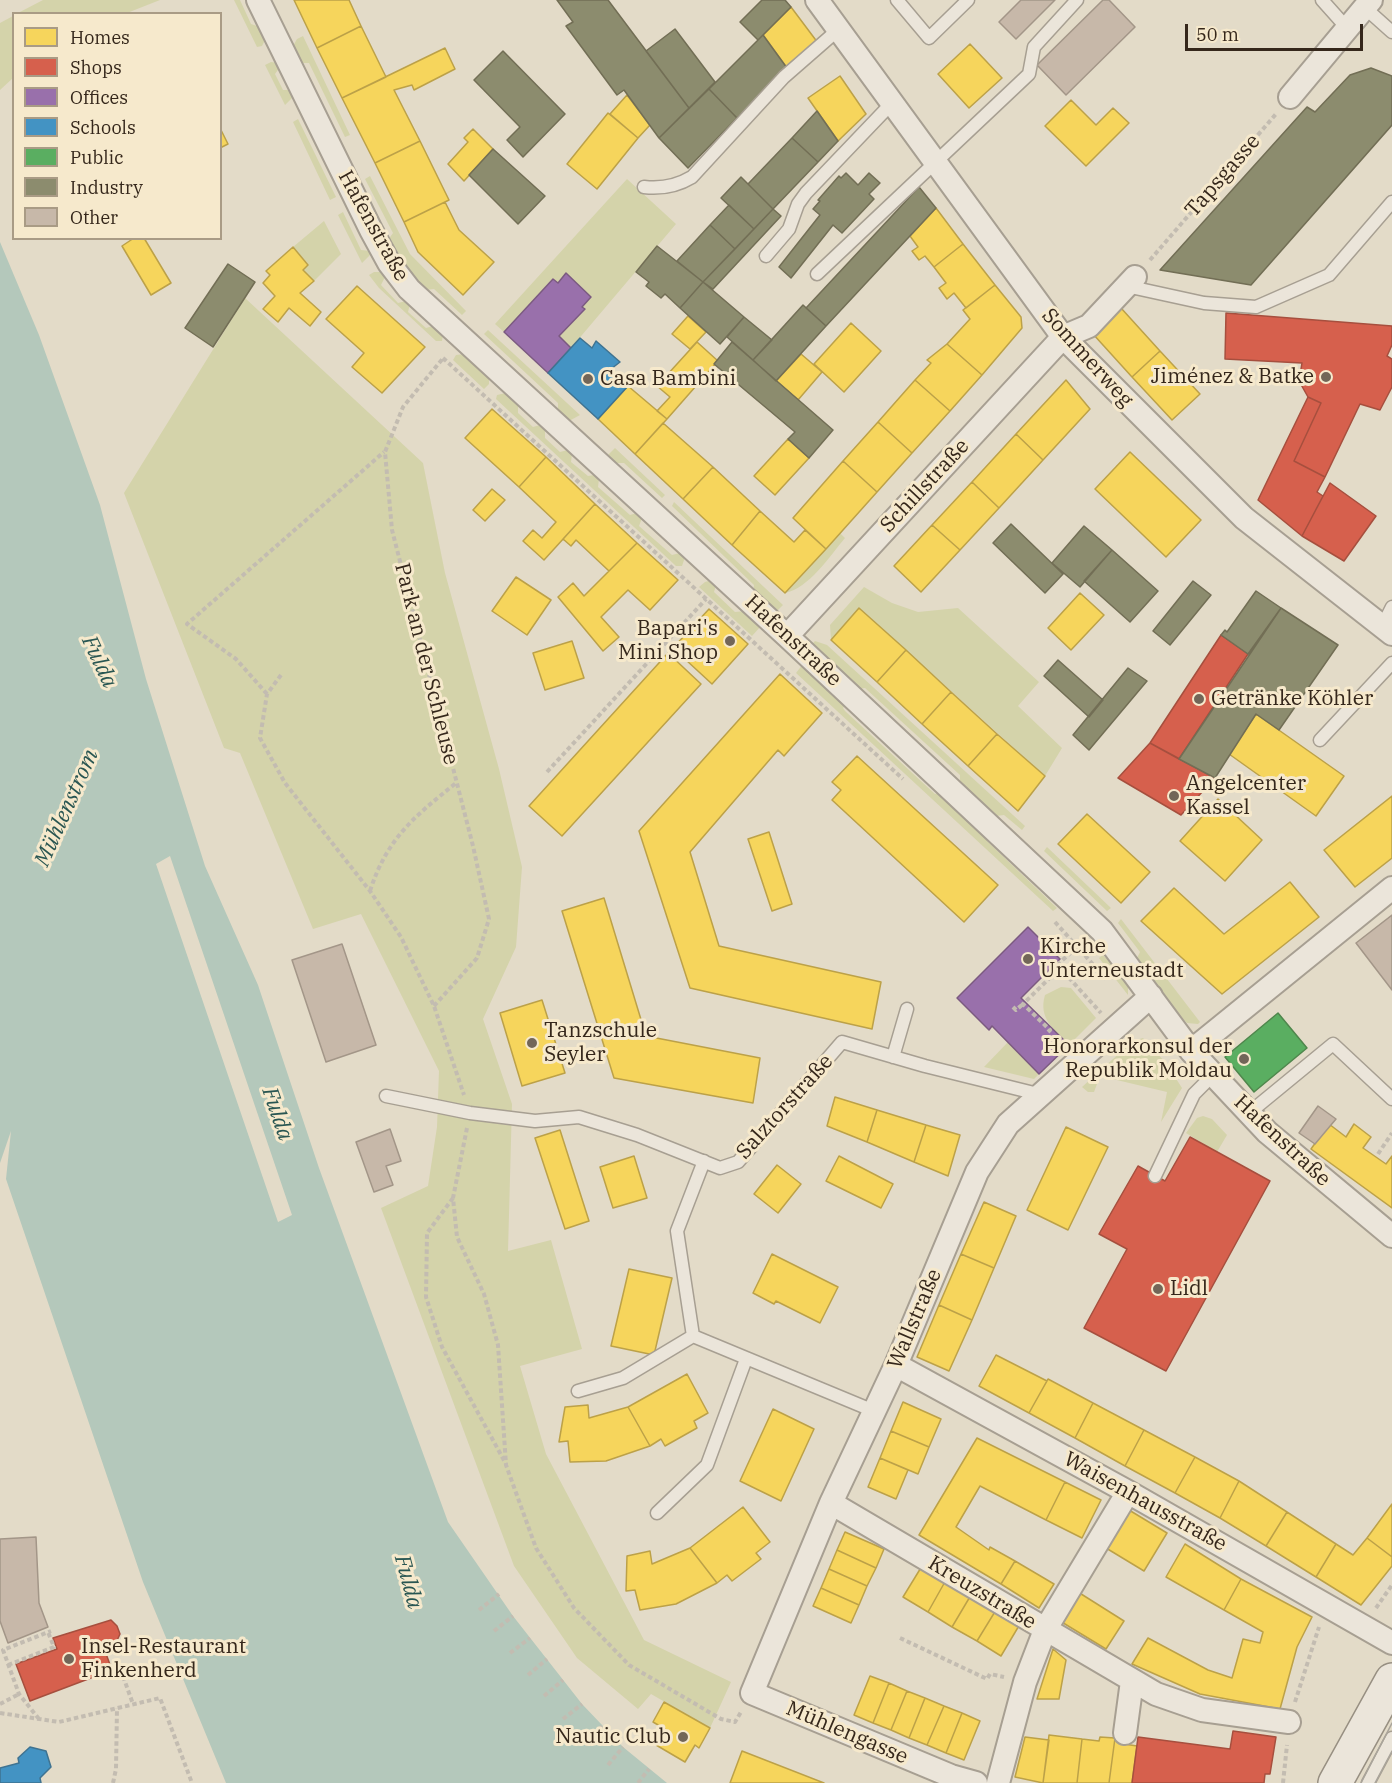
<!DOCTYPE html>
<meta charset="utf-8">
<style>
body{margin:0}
#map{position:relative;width:1392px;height:1783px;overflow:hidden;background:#e3dbc8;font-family:"IBM Plex Serif",serif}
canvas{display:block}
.legend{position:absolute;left:12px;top:12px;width:210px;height:228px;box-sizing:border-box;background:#f6e9cc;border:2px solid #a99b85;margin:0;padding:8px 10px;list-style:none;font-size:18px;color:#35271b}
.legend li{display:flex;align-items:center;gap:12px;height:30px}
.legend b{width:30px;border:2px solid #a99b85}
.scale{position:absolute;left:1185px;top:24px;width:178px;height:27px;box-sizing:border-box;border:3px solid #35271b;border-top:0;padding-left:8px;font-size:18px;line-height:21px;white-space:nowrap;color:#35271b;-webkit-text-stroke:4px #f6e9cc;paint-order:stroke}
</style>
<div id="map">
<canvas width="1392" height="1783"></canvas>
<ul class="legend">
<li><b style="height:16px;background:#f6d55c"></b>Homes</li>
<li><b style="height:16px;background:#d6604d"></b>Shops</li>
<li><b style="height:16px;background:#9970ab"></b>Offices</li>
<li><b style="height:16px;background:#4393c3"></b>Schools</li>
<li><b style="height:16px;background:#5aae61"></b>Public</li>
<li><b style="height:16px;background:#8c8c6e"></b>Industry</li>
<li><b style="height:16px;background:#c7b8a9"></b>Other</li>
</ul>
<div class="scale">50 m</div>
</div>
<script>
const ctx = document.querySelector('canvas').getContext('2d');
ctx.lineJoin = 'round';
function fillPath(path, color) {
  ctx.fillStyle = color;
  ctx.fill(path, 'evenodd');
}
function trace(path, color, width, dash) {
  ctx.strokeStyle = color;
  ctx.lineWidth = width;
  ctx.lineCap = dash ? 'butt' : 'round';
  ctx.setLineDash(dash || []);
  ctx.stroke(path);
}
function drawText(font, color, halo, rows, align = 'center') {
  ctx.font = font + ' "IBM Plex Serif",serif';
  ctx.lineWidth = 6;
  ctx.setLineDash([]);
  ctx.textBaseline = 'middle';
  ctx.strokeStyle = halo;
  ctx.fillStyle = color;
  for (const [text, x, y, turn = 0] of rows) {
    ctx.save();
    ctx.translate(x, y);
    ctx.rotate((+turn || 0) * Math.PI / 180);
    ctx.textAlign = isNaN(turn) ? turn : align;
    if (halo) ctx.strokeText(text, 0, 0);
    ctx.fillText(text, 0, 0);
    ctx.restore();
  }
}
const green = new Path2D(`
 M43 0H160L127 13H18Z
 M234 0H240L251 24 260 27 266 38 262 46 257 47Z
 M13 16V78L0 90V23Z
 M303 36 350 135 345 137 309 63H301L293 46 297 39Z
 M271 62 278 63 280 67 275 74 283 90H291L294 96 285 105 265 65Z
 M298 119 336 197 330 200 293 122Z
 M370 176 410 254 466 311 462 315 434 289 425 290 406 270 388 240 393 233 365 179Z
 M627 179 676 224 571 348 559 336 585 310 582 307 591 297 566 274 558 283 553 279 504 332 495 324Z
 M343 212 361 250 370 251 371 254 362 263 338 215Z
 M324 221 341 254 314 281 303 270 308 264 293 247Z
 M374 272H382L385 277 381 285 398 303 406 301 410 304 408 312 426 328 433 326 443 335 442 341H436L379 288 369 275Z
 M245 298 423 463 445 573 499 769 522 867 516 947 483 1019 512 1104 508 1251 551 1240 582 1349 520 1366 546 1454 644 1640 731 1682 710 1728 651 1694 638 1709 577 1658 514 1566 381 1208 428 1186 437 1127 439 1071 361 914 313 929 240 753 224 748 124 493Z
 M488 330 580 415 569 421 558 411V403L484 334Z
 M464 354 489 377V384L484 389 453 360 456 355Z
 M506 393 518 404V413L533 427 540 425 545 429V438L560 452 568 450 572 454 571 462 588 476 594 475 599 479 598 487 630 515 637 513 642 518 639 526 672 555 680 553 685 557 682 566H676L496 399 497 395Z
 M615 448 665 495 662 498 624 463H614L607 456Z
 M674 502 783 605 775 613 753 594 754 585 672 506Z
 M840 533 845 538C829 557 809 588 785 593Z
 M712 580 716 585 714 592 735 612 745 611 761 626 752 636 699 587 705 582Z
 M864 587 892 603 918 612 958 608 1039 682 1018 706 1062 748 1045 776 860 609 831 640 830 625Z
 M815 641 827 645 1025 826 1022 830 1004 815 996 816 960 782V775L865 688 858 689 810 646Z
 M803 664 847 704 843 708 845 711 935 794 942 791 987 833V841L1057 908 1053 911 796 673Z
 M1047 847 1111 908 1107 911 1044 851Z
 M1121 919 1200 1022 1198 1024 1187 1023 1182 1018 1137 958 1140 952 1118 923Z
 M1103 955 1115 968 1125 969 1128 981V995L1099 958Z
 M1061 987 1071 988 1096 1018 1069 1045C1054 1030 1038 1018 1045 995Z
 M1143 1038 1166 1063 1182 1088 1161 1122 1167 1092 1100 1076 1094 1092H1088L1082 1087 1133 1041Z
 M1008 1042 1039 1074 1034 1079 984 1067Z
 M1203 1116 1212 1119 1227 1135 1217 1152 1186 1133 1197 1118Z`);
const water = new Path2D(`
 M0 242 39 335 100 505 146 679 205 866 258 985 319 1168 448 1522 513 1616 582 1704 623 1747 667 1783H226L143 1582 6 1179 11 1131 0 1163ZM170 856 292 1215 278 1222 156 864Z`);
const homes = new Path2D(`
 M294 0H349L361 26 317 48Z
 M791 7 818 43 787 68 763 35Z
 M361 26 386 77 342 98 317 48Z
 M970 44 1002 78 969 108 938 74Z
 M445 48 455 69 414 90 412 85 394 90 420 141 375 163 342 98Z
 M840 76 866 114 838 141 808 98Z
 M627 95 650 125 638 138 610 114Z
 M1071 100 1096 125 1113 108 1129 123 1086 166 1045 126Z
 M608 113 638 138 597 189 567 164Z
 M220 128 228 144 220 148Z
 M473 129 493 149 464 181 448 164 468 142 464 138Z
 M420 141 449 200 404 222 375 163Z
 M445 202 459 230 494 262 463 295 418 252 404 222Z
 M936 208 963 244 934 267 925 256 919 260 912 251 918 247 910 236Z
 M134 238H144L171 283 151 295 122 246Z
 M963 244 995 285 966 308 954 293 947 299 939 288 946 283 934 267Z
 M293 247 308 265 303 270 314 281 300 293 321 312 310 326 289 308 278 322 263 309 275 296 263 283 270 275 266 271Z
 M995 285 1021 317 1022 328 982 375 947 344 970 319 963 310Z
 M357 286 425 347 382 393 352 367 364 353 326 319Z
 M1121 308 1160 351 1132 377 1093 334Z
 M688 316 706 332 690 349 672 334Z
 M851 323 881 351 844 392 814 364Z
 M697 342 718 361 667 419 657 411 670 397 657 386Z
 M947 344 982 375 950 411 915 380 931 363 927 360Z
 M1160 351 1200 394 1172 420 1132 377Z
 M801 354 822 372 798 400 776 381Z
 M915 380 950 411 912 453 878 422Z
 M1066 380 1090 409 1043 460 1016 434Z
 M628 386 667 419 635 454 598 419Z
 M492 409 546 457 519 487 465 438Z
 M878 422 912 453 877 492 843 461Z
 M663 423 713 467 683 499 635 454Z
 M1016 434 1043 460 999 508 972 482Z
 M788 439 809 458 775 495 754 476Z
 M1130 452 1201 520 1166 557 1095 489Z
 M546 457 595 504 544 560 523 541 533 530 542 538 556 522 519 487Z
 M843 461 877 492 826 549 793 518Z
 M713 467 760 511 732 545 683 499Z
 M972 482 999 508 960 550 932 525Z
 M492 489 505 500 485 521 473 510Z
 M595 504 637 543 609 571 576 540 571 546 563 539Z
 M760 511 794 542 805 530 826 549 785 593 732 545Z
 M932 525 960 550 921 592 894 566Z
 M637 543 678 580 650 610 628 590 601 617 619 637 603 651 558 597 573 583 584 596Z
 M516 577 551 600 527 635 492 611Z
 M1080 593 1104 615 1071 650 1048 628Z
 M859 608 906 650 877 682 831 640Z
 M709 609 748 644 712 684 673 648Z
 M572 641 584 678 545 690 533 653Z
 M906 650 951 692 922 724 877 682Z
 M668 653 701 684 562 836 529 806Z
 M780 674 822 713 784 756 778 750 690 852 719 946 881 982 872 1029 690 988 639 831Z
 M951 692 997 734 968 766 922 724Z
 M1256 714 1344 776 1316 816 1229 754Z
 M997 734 1045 776 1018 811 968 766Z
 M857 756 998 885 964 922 832 800 841 790 832 782Z
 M1392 796V858L1355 887 1324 850Z
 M1218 799 1262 840 1225 881 1180 841Z
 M1087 814 1150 872 1121 903 1058 844Z
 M769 832 792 904 772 911 748 839Z
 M1290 882 1319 917 1222 994 1141 921 1174 888 1224 934Z
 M604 898 646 1036 760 1058 753 1103 614 1078 562 911Z
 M542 1000 565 1073 522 1086 500 1013Z
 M835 1097 877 1110 867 1142 827 1126Z
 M877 1110 926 1125 914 1162 867 1142Z
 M1329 1124 1346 1137 1354 1124 1371 1137 1363 1148 1386 1164 1392 1156V1208L1311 1149Z
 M926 1125 960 1135 948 1176 914 1162Z
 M1066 1127 1108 1147 1068 1230 1027 1210Z
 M560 1130 589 1221 565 1229 535 1138Z
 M634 1156 647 1198 613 1208 600 1167Z
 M839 1156 893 1184 881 1208 826 1181Z
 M777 1165 801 1184 778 1213 754 1194Z
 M984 1202 1016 1216 994 1268 961 1254Z
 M772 1254 838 1287 820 1323 776 1301 774 1304 753 1293Z
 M961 1254 994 1268 972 1320 939 1305Z
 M629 1269 672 1278 654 1355 611 1346Z
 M939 1305 972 1320 949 1371 917 1357Z
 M996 1355 1047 1381 1029 1413 979 1386Z
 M687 1374 708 1413 694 1421 697 1428 665 1446 661 1439 650 1446 628 1407Z
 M1048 1379 1093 1403 1075 1438 1029 1413Z
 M903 1402 941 1419 929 1447 891 1431Z
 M1093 1403 1144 1430 1125 1466 1075 1438Z
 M588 1405 589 1418 628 1407 650 1446 606 1461 570 1462 568 1441 559 1442 565 1407Z
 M773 1409 814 1429 781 1501 740 1481Z
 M1144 1430 1195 1457 1175 1493 1125 1466Z
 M891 1431 929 1447 918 1474 880 1458Z
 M977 1438 1065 1482 1046 1520 980 1486 956 1527 989 1550 990 1547 1015 1561 1001 1584 919 1535Z
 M1195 1457 1239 1481 1220 1518 1175 1493Z
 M880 1458 908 1470 896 1499 868 1487Z
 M1239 1481 1287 1512 1266 1546 1220 1518Z
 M1065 1482 1101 1500 1082 1538 1046 1520Z
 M1392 1504V1557L1367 1538Z
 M743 1507 770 1542 756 1553 761 1559 732 1581 727 1575 717 1583 690 1548Z
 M1129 1510 1167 1533 1144 1571 1106 1548Z
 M1287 1512 1336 1544 1316 1577 1266 1546Z
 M845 1532 884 1549 876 1568 837 1550Z
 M1367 1538 1392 1557V1566L1361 1605 1316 1577 1336 1544 1353 1555Z
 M1185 1544 1241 1579 1224 1610 1166 1577Z
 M690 1548 717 1583 676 1604 640 1610 635 1590 626 1591 627 1556 650 1551 652 1564Z
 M837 1550 876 1568 867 1586 829 1569Z
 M1015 1561 1054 1584 1039 1608 1001 1584Z
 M922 1566 946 1580 928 1612 903 1597Z
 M829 1569 867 1586 859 1605 821 1588Z
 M1241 1579 1312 1617 1297 1647 1280 1709 1200 1694 1132 1664 1148 1638 1208 1670 1232 1678 1243 1639 1260 1643 1263 1632 1224 1610Z
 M946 1580 971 1595 952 1627 928 1612Z
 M821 1588 859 1605 851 1623 813 1606Z
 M1078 1592 1124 1621 1106 1649 1060 1621Z
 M971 1595 996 1610 977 1641 952 1627Z
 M996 1610 1020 1624 1001 1656 977 1641Z
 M1053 1649 1066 1660 1059 1699H1037Z
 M870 1676 889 1683 873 1723 854 1715Z
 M889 1683 907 1691 891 1730 873 1723Z
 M907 1691 925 1698 909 1738 891 1730Z
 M925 1698 944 1706 927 1745 909 1738Z
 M664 1702 710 1728 699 1748 695 1745 685 1762 656 1745 665 1729 653 1722Z
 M944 1706 962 1713 946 1753 927 1745Z
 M962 1713 980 1721 964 1760 946 1753Z
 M1049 1735 1082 1739 1077 1783H1043Z
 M1025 1737 1049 1740 1043 1783 1015 1777Z
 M1100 1737 1115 1738 1109 1783H1077L1082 1739 1099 1741Z
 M1115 1738 1125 1739 1124 1744 1137 1746 1132 1783H1109Z
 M742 1751 824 1783H730Z`);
const shops = new Path2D(`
 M1226 313 1392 326V345L1387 356 1392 359V387L1380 410 1360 404 1325 477 1294 461 1321 403 1308 397 1299 381 1302 363 1225 359Z
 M1308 397 1321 403 1294 461 1325 477 1317 492 1323 496 1302 536 1258 500Z
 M1330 483 1376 516 1344 561 1302 536Z
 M1221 635 1248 654 1179 759 1150 743Z
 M1150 743 1215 778 1181 815 1118 778Z
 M1190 1137 1270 1181 1166 1371 1084 1328 1127 1249 1099 1234 1138 1166 1165 1181Z
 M111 1620 117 1626 120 1634 115 1645 105 1651 112 1670 30 1701 16 1664 57 1649 53 1638Z
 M1233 1731 1276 1737 1270 1774H1265L1264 1783H1132L1138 1737 1230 1749Z`);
const offices = new Path2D(`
 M566 273 591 297 582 307 585 309 559 336 571 348 548 373 504 332 553 279 558 283Z
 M1028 927 1060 959 1021 998 1069 1045 1039 1074 992 1026 989 1030 957 998Z`);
const schools = new Path2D(`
 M580 338 592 348 596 341 620 362 611 369 628 386 598 419 548 373Z
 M30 1747 46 1751 51 1767 40 1778 41 1783H0V1768L19 1763 18 1758Z`);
const public = new Path2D(`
 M1278 1013 1307 1048 1254 1092 1225 1057Z`);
const industry = new Path2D(`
 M557 0H608L689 108 659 138 624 90 617 95 566 26 573 22Z
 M762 0H785L791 7 758 40 740 22Z
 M675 29 715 82 689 108 646 51Z
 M763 35 787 68 737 118 709 89Z
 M503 51 565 114 523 157 507 140 520 127 474 80Z
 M1371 68 1392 76V125L1251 285 1160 270 1307 107 1315 112 1350 75Z
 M709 89 737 118 688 168 659 138Z
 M817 111 838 141 818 162 792 138Z
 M792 138 818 162 773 209 748 184Z
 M493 149 545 196 518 224 469 175Z
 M846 173 858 185 869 173 880 183 869 194 874 199 842 233 833 225 791 278 779 267 820 215 813 209 820 201 818 200 839 176 841 178Z
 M741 177 773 209 754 229 721 198Z
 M919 187 936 208 826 326 806 308Z
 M729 205 754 229 735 249 710 225Z
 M773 209 781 216 713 289 703 282Z
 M710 225 735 249 703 282 677 261Z
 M657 246 703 282 680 308 665 294 661 298 646 286 649 282 636 272Z
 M228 264 255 282 213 347 185 328Z
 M703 282 744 317 720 344 680 308Z
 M803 305 826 326 776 381 753 360Z
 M744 317 772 340 753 360 727 337Z
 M732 342 833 430 809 458 788 439 795 432 714 364Z
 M1011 524 1063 574 1045 593 993 543Z
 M1084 526 1112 550 1080 587 1052 563Z
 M1112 550 1158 591 1130 622 1084 581Z
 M1193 581 1211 595 1170 645 1153 631Z
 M1256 591 1281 608 1248 654 1221 635 1225 630 1227 632Z
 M1281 608 1338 645 1279 730 1256 714 1215 778 1179 759Z
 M1058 660 1103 700 1089 717 1044 676Z
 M1128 668 1147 681 1089 750 1073 735Z`);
const building = new Path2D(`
 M1021 0H1055L1016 39 999 22Z
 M1103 0H1109L1135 27 1066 95 1037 65Z
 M1392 915V990L1356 943Z
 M342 944 376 1045 326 1062 292 960Z
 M1318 1106 1336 1119 1315 1144 1299 1133Z
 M390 1129 401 1161 386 1166 393 1185 374 1192 356 1142Z
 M36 1537 39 1603 48 1627 8 1643 0 1621V1539Z`);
const path = new Path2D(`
 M1150 260 1276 114
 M443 358 903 779
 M281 675 267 694 260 738 285 783 370 891 401 937 434 1006 464 1095
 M267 694 236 659 187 624 384 452
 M547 772 706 599
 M370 891C387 838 415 816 456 783
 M1055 922 1106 979
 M1057 965 1078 946
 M434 1006 477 958 489 919 473 846 392 530 385 452 403 407 444 357
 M1013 1007 1016 1010 1023 1004
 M1048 1032 1050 1030 1023 1004 1060 968 1101 1013
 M467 1128 453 1198 457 1237 484 1294 498 1345 506 1465 536 1548 574 1608 629 1665 721 1719 735 1722 741 1712
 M1378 1154 1392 1133
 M453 1198 427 1233 426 1297 442 1347 506 1464
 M1376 1608 1392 1585
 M479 1610 499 1594
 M494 1631 513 1616
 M900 1638 987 1679 990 1674 1004 1677
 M510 1653 530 1638
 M8 1665 54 1647 48 1632
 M113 1665 124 1679 133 1704
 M528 1675 547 1659
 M544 1696 563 1680
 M1295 1702 1319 1627
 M0 1704 19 1694
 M0 1713 59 1722 160 1698 192 1783
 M39 1719 19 1694 3 1650 51 1631
 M563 1719 582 1704
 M585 1745 602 1726
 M608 1765 623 1747
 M113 1783 116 1769 117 1708
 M638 1783 649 1769
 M1283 1783 1287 1745`);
const lane = new Path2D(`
 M897 0 929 38 968 0
 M1322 0 1347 28
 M1364 7 1392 32
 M644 187C661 189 677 186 692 177L784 77 839 29
 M766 256 789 229 798 204 806 193 892 103
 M817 274 1029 74 1034 47 1077 0
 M1126 286 1204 303 1256 307 1329 275 1392 202
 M1382 627 1392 607
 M1320 740 1392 663
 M893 1057 907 1009
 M386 1096 470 1113 535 1121 579 1117 637 1135 720 1168 738 1162 842 1042 925 1066 1042 1095
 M1249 1113 1333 1044 1392 1099
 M1155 1176 1194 1094 1213 1075
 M693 1336 874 1411
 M578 1391 623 1378 693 1336 677 1231 704 1161
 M657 1513 707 1465 746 1359
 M1368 1783 1392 1738`);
const street = new Path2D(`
 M258 0 371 230 389 263 409 289 787 636 1102 931 1191 1051 1267 1132 1392 1236
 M817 0 1063 337 1244 518 1392 634
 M1290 97 1371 0
 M787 636 1063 337 1089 326 1135 277
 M1191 1051 1392 888
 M896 1365 1128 1492 1392 1643
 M831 1503 1156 1694 1202 1710 1289 1722
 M1125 1733 1132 1681
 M976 1783 951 1776 752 1693 831 1503 896 1365 977 1172 1008 1124 1151 996
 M998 1783 1025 1682 1045 1630 1128 1492`);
const secondary = new Path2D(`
 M1335 1783 1392 1680`);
const tram = new Path2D(`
 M1361 1783 1392 1723
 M1375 1783 1392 1751`);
const markers = [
 [1326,377,6,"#726658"],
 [588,379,6,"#726658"],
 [730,641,6,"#726658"],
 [1199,699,6,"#726658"],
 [1174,796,6,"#726658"],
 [1028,959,6,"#726658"],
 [532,1043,6,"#726658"],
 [1244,1059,6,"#726658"],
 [1158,1289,6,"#726658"],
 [69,1659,6,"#726658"],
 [683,1737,6,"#726658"]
];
const streetNames = [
 ["Tapsgasse",1223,176,-49],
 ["Hafenstraße",373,226,61],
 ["Sommerweg",1087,358,48],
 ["Schillstraße",925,486,-47],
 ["Hafenstraße",793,641,43],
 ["Park an der Schleuse",426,664,76],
 ["Salztorstraße",785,1107,-48],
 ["Hafenstraße",1282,1141,43],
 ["Wallstraße",915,1319,-67],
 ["Waisenhausstraße",1145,1502,29],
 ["Kreuzstraße",982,1593,31],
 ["Mühlengasse",847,1733,23]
];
const poiNames = [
 ["Jiménez & Batke",1314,377,"right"],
 ["Casa Bambini",600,379],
 ["Bapari's",718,629,"right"],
 ["Mini Shop",718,653,"right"],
 ["Getränke Köhler",1211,699],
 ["Angelcenter",1186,784],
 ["Kassel",1186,808],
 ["Kirche",1040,947],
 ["Unterneustadt",1040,971],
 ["Tanzschule",544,1031],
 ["Seyler",544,1055],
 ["Honorarkonsul der",1232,1047,"right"],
 ["Republik Moldau",1232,1071,"right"],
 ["Lidl",1170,1289],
 ["Insel-Restaurant",81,1647],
 ["Finkenherd",81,1671],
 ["Nautic Club",671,1737,"right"]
];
const waterNames = [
 ["Fulda",99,662,65],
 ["Mühlenstrom",67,808,-66],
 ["Fulda",277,1114,71],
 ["Fulda",408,1582,75]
];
fillPath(green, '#d4d3aa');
fillPath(water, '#b4c8bb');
fillPath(homes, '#f6d55c');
trace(homes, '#bca148', 1.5);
fillPath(shops, '#d6604d');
trace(shops, '#a64f3e', 1.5);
fillPath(offices, '#9970ab');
trace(offices, '#7b5a80', 1.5);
fillPath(schools, '#4393c3');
trace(schools, '#3f7391', 1.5);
fillPath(public, '#5aae61');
trace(public, '#4f864c', 1.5);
fillPath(industry, '#8c8c6e');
trace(industry, '#726e55', 1.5);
fillPath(building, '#c7b8a9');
trace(building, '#a39688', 1.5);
trace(lane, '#a79f92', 15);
trace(street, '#a79f92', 26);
trace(secondary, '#978f82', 36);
trace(path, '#c3bcb1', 4, [4.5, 3]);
trace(lane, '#ebe5da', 12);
trace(street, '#ebe5da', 22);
trace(secondary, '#ebe5da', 33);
trace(tram, '#aaa59b', 1.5);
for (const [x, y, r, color] of markers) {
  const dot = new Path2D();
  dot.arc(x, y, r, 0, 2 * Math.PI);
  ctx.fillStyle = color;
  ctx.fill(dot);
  trace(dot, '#f6e9cc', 2);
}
drawText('21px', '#35271b', '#f6e9cc', streetNames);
drawText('21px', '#35271b', '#f6e9cc', poiNames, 'left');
drawText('italic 22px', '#295652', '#f6e9cc', waterNames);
</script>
